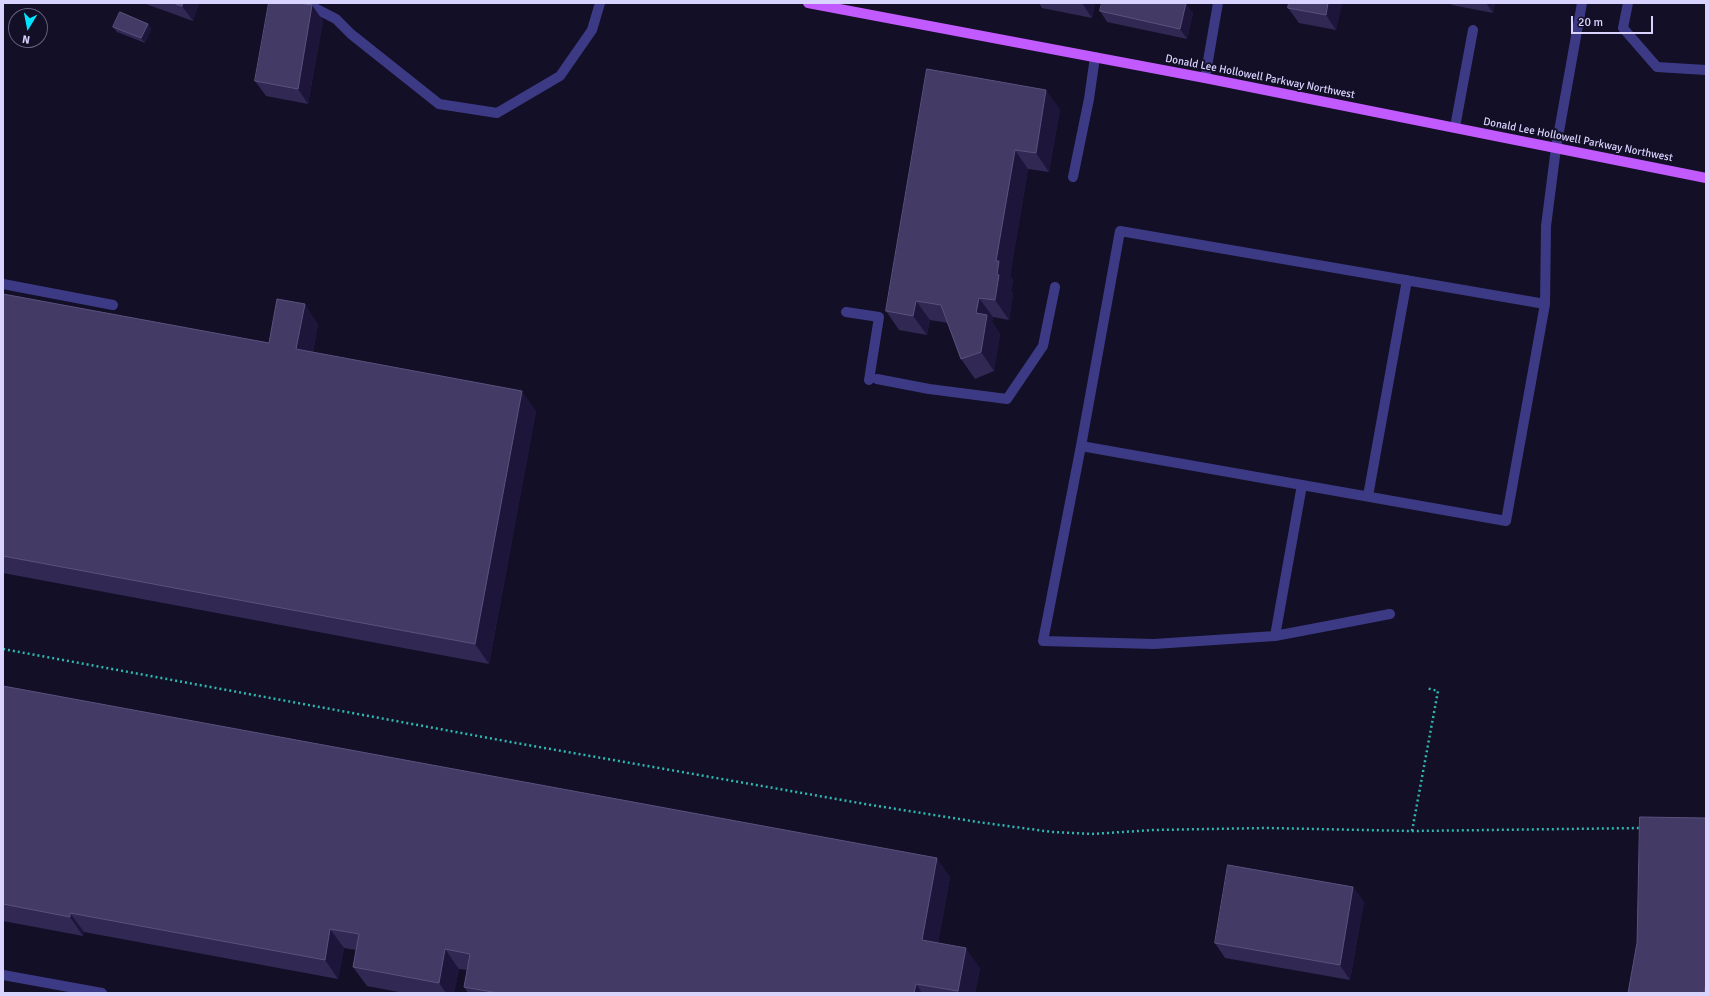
<!DOCTYPE html>
<style>
body{margin:0}
#map{position:relative;width:1709px;height:996px;overflow:hidden;background:#130f26;font-family:Signika,sans-serif}
canvas{display:block}
.frame{position:absolute;inset:0;border:4px solid #d9d4ff;pointer-events:none}
.north{position:absolute;left:8px;top:8px;width:40px;height:40px;box-sizing:border-box;background:#130f26;border:1px solid #625e7d;border-radius:50%;rotate:190deg;font-size:11px;font-weight:700;line-height:16px;text-align:center;color:#d9d4ff}
.north::after{content:'';display:block;margin:auto;width:14px;height:18px;background:#00e5ff;clip-path:polygon(50% 0,100% 100%,50% 72%,0 100%)}
.scale{position:absolute;left:1571px;top:16px;width:82px;height:18px;box-sizing:border-box;border:2px solid #d9d4ff;border-top:0;padding-left:5px;font-size:12px;line-height:14px;white-space:nowrap;color:#d9d4ff;-webkit-text-stroke:3px #130f26;paint-order:stroke}
</style>
<div id="map">
<canvas width="1709" height="996"></canvas>
<div class="frame"></div>
<div class="north">N</div>
<div class="scale">20 m</div>
</div>
<script>
const ctx = document.querySelector('canvas').getContext('2d');
ctx.lineJoin = 'round';
function trace(path, color, width, dash) {
  ctx.strokeStyle = color;
  ctx.lineWidth = width;
  ctx.lineCap = dash ? 'butt' : 'round';
  ctx.setLineDash(dash || []);
  ctx.stroke(path);
}
function fillPath(path, color) {
  ctx.fillStyle = color;
  ctx.fill(path, 'evenodd');
}
function drawText(font, color, halo, rows, align = 'center') {
  ctx.font = font + ' Signika,sans-serif';
  ctx.lineWidth = 4;
  ctx.setLineDash([]);
  ctx.textBaseline = 'middle';
  ctx.strokeStyle = halo;
  ctx.fillStyle = color;
  for (const [text, x, y, turn = 0] of rows) {
    ctx.save();
    ctx.translate(x, y);
    ctx.rotate((+turn || 0) * Math.PI / 180);
    ctx.textAlign = isNaN(turn) ? turn : align;
    if (halo) ctx.strokeText(text, 0, 0);
    ctx.fillText(text, 0, 0);
    ctx.restore();
  }
}
const path = new Path2D(`
 M3 649 516 743 865 804 978 822 1052 832 1092 834 1153 830 1267 828 1412 831 1642 828
 M1412 831 1438 691 1426 688`);
const lane = new Path2D(`
 M305 3 336 19 351 34 439 104 497 113 560 76 592 30 600 3
 M1628 3 1623 28 1657 67 1706 70
 M1455 127 1473 30
 M1073 177 1089 99 1095 57
 M3 284 113 305
 M846 312 879 317 869 380
 M877 379 929 389 1007 399 1043 346 1055 287
 M1081 446 1120 231 1545 304
 M1368 496 1407 280
 M1390 614 1275 636 1154 644 1043 641 1081 446 1506 521 1545 304 1546 226 1556 148
 M1275 636 1302 485`);
const street = new Path2D(`
 M1205 78 1218 3
 M1556 148 1582 3
 M3 975 102 993`);
const primary = new Path2D(`
 M808 3 1205 78 1706 178`);
const wall = new Path2D(`
 M143 3H199L193 21Z
 M1039 3H1095L1092 18 1042 8Z
 M1289 3H1342L1336 30 1299 23 1288 8Z
 M1450 3H1495L1493 13 1452 5Z
 M312 5 323 21 308 104 266 96 255 81Z
 M1100 11 1193 13 1187 39 1107 22Z
 M148 24 151 29 145 43 117 32 113 27Z
 M927 69 1060 109 1049 172 1028 169 1010 276 1013 280 1011 291 1013 294 1009 320 993 317 992 322 1000 334 994 371 975 379 961 359 948 323 930 320 927 335 899 330 886 311Z
 M3 294 269 343 318 324 313 352 536 411 489 664 3 573Z
 M3 686 950 877 938 943 980 968 975 993H468L464 987 467 970 459 969 454 993H404L367 986 353 967 356 950 344 948 338 979 84 932 83 936 3 921Z
 M1353 887 1364 902 1350 980 1225 958 1215 943Z`);
const shadedWall = new Path2D(`
 M183 3H199L193 21 182 6Z
 M1082 3H1095L1092 18Z
 M1186 3 1193 13 1187 39 1180 29Z
 M1328 3H1342L1336 30 1326 15Z
 M1486 3H1495L1493 13Z
 M312 5 323 21 308 104 298 89Z
 M148 24 151 29 145 43 141 38Z
 M1046 90 1060 109 1049 172 1036 153Z
 M1015 150 1028 169 1010 276 1013 280 1011 291 1013 294 1009 320 995 300 997 274 996 261Z
 M979 298 993 317 992 322 1000 334 994 371 981 352 976 313Z
 M916 301 930 320 927 335 913 316Z
 M305 304 318 324 310 369 296 349Z
 M522 391 536 411 489 664 475 644Z
 M937 858 950 877 935 959 922 940Z
 M1353 887 1364 902 1350 980 1340 965Z
 M70 913 84 932 83 936 70 917Z
 M330 929 344 948 338 979 325 960Z
 M966 948 980 968 975 993H960L958 991Z
 M445 949 459 969 454 993H446L439 983Z
 M1706 983V993H1704Z
 M916 984 922 993H914Z`);
const building = new Path2D(`
 M174 3H183L182 6Z
 M269 3H298L312 5 298 89 255 81Z
 M1102 3H1186L1180 29 1100 11Z
 M1289 3H1328L1326 15 1288 8Z
 M120 12 148 24 141 38 113 27Z
 M927 69 1046 90 1036 153 1015 150 996 261H999L997 274 999 275 995 300 979 298 976 313 987 315 981 352 961 359 941 305 916 301 913 316 886 311Z
 M3 294 269 343 277 299 305 304 296 349 522 391 475 644 3 556Z
 M3 686 937 858 922 940 966 948 958 991 916 984 914 993H498L464 987 470 954 445 949 439 983 353 967 359 934 330 929 325 960 70 913V917L3 904Z
 M1640 817 1706 818V983L1704 993H1628L1637 943Z
 M1228 865 1353 887 1340 965 1215 943Z`);
const streetNames = [
 ["Donald Lee Hollowell Parkway Northwest",1260,77,11],
 ["Donald Lee Hollowell Parkway Northwest",1578,140,11]
];
trace(path, '#2fb8b0', 2.5, [2, 3]);
trace(lane, '#3d3a85', 10);
trace(street, '#3d3a85', 10);
trace(primary, '#c25bff', 10);
fillPath(wall, '#312854');
fillPath(shadedWall, '#1d163a');
fillPath(building, '#433a66');
trace(building, '#5a527e', 1);
drawText('11px', '#d9d4ff', '#130f26', streetNames);
</script>
